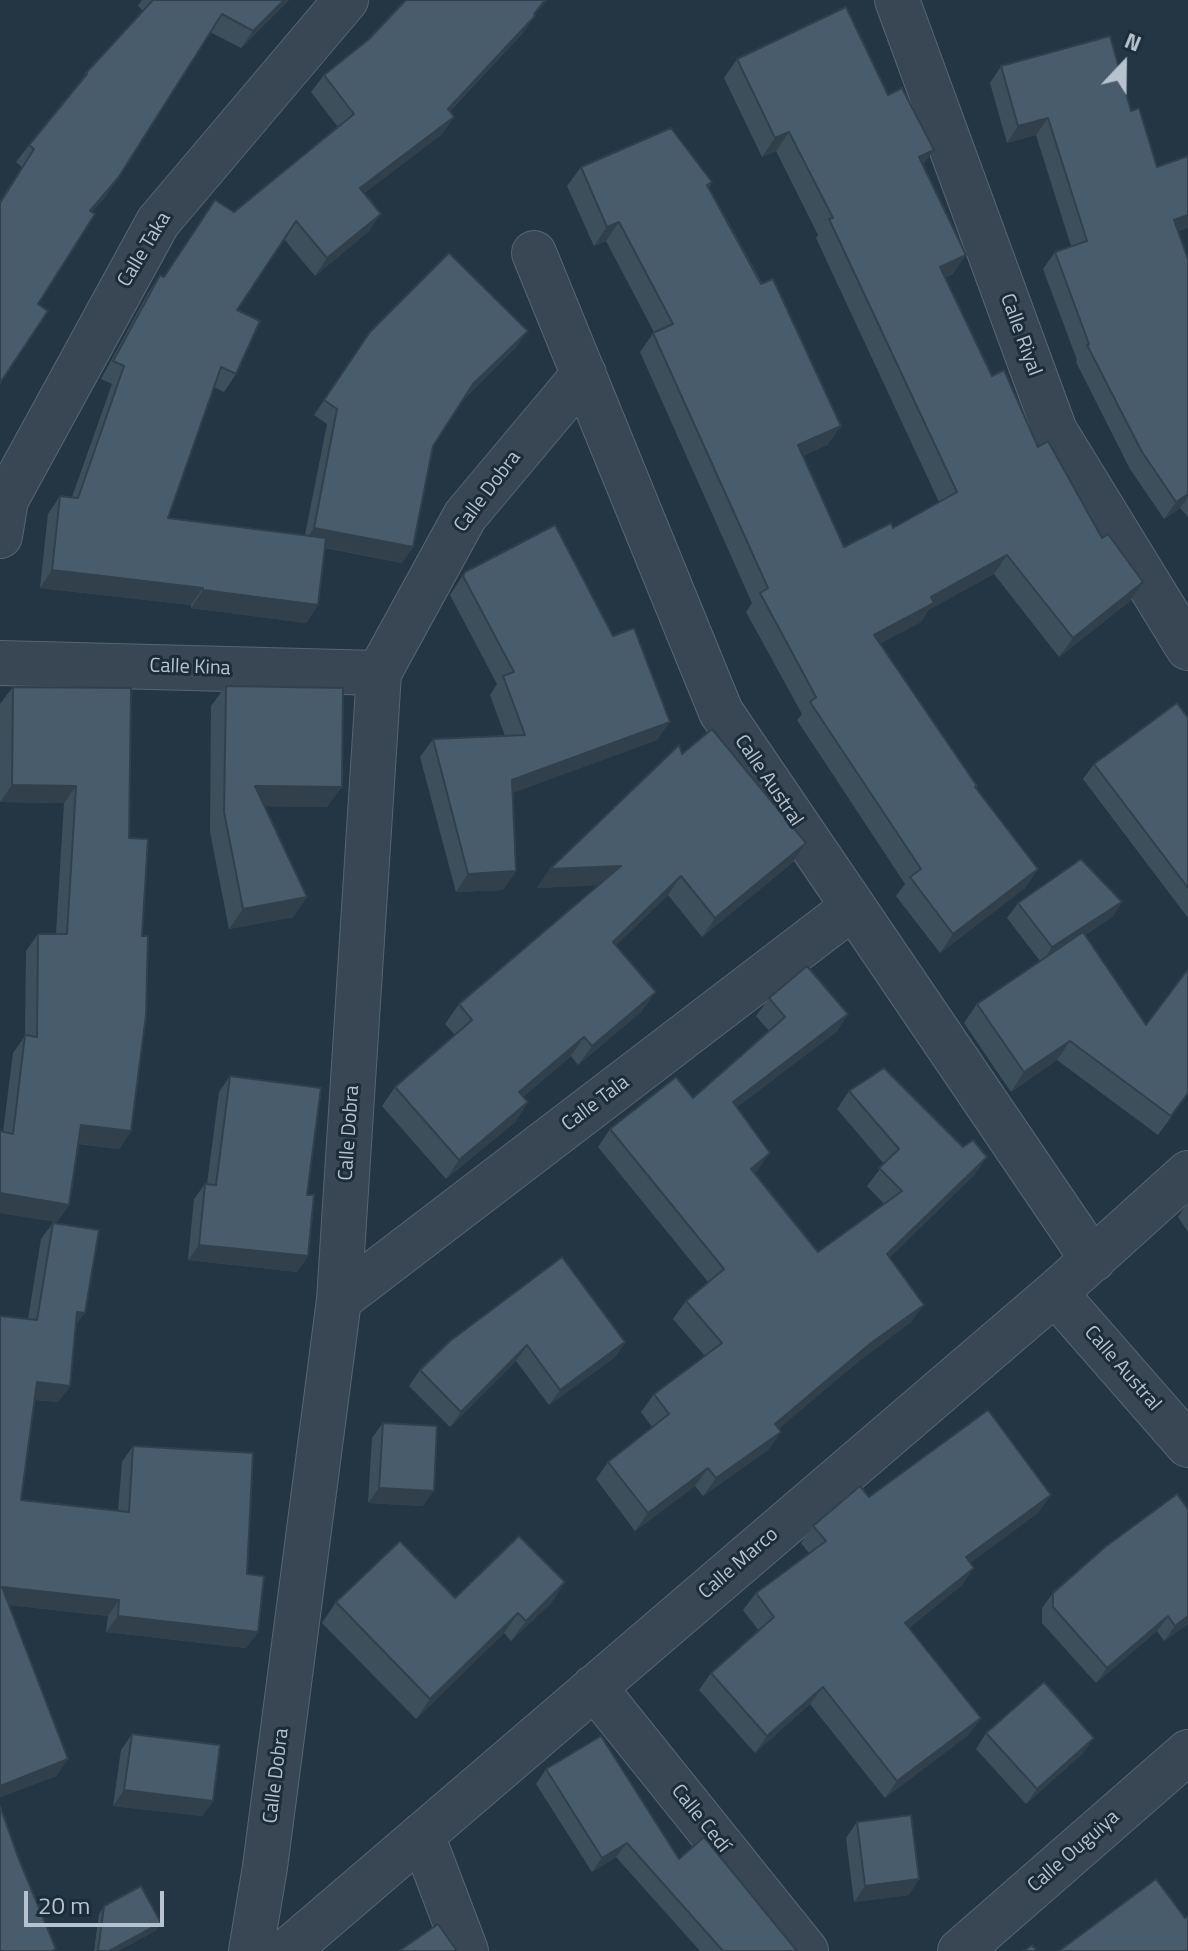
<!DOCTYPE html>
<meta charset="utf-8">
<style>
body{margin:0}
#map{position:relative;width:1188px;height:1951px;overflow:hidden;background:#243644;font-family:"Titillium Web",sans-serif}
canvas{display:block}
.north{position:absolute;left:1084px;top:24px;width:80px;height:80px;-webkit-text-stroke:6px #1d2c39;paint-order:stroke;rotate:22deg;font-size:22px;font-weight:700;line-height:32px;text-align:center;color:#b6c2cd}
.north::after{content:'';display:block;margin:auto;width:28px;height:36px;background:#b6c2cd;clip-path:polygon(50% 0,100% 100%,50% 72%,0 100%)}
.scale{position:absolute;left:24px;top:1891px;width:140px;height:36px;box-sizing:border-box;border:4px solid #b6c2cd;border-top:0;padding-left:10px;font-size:24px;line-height:28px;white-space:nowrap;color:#b6c2cd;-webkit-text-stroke:6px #1d2c39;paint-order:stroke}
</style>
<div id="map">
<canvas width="1188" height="1951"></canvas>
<div class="north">N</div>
<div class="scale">20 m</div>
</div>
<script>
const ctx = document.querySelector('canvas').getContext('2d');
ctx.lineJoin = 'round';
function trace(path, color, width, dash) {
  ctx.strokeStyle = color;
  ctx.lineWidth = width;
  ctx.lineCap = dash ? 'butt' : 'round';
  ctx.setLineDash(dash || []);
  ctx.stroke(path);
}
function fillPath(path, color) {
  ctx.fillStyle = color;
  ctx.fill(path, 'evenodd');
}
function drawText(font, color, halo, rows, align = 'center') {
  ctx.font = font + ' "Titillium Web",sans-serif';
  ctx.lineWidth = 6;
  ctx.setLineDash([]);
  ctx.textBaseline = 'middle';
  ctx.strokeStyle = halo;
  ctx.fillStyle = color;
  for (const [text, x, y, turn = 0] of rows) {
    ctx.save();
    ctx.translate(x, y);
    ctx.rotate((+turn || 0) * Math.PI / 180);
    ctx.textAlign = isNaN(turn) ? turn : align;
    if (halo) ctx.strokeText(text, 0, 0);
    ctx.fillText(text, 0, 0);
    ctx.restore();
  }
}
const minor = new Path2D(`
 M897 0 1055 431 1188 648
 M534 253 721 712 1093 1260
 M0 536 6 500 158 222 346 0
 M0 663 379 673
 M1055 1293 1188 1445
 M339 1300 853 907
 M594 1687 806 1951
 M422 1835 466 1951
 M251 1951 265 1867 339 1300 379 673 465 516 584 374
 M287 1951 1055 1293 1188 1173
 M960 1951 1188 1752`);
const wall = new Path2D(`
 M142 0H289L241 48 210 32 106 196 92 212 38 304 0 383V201L22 167 16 162 29 145 74 91 86 73 143 11 138 6Z
 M535 15 523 33 450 111 454 117 442 134 364 193 369 231 315 276 284 239 237 310 236 374 224 392 214 387 168 518 305 535 327 424 314 415 370 332 517 346 465 398 433 446 413 547 402 563 325 548 318 605 306 623 191 608V605L40 588 48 514 60 496 72 497 112 384 101 379 148 293 160 275 164 277 215 200 234 212 338 127 311 92 324 75Z
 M737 59 888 95 923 165 953 274 945 278 992 376 1038 447 1102 538 1143 582 1130 601 1059 657 994 574 928 610 921 622 880 643 977 786 976 788 1038 869 1025 888 940 953 896 896 905 884 797 720 802 714 746 612 752 603 640 352 654 332 606 241 594 246 567 186 581 167 712 182 709 187 841 426 827 445 803 456 844 547 893 528 939 502 816 238 818 235 776 151 762 157 724 78Z
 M1001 66 1131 111 1188 259V517L1180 508 1164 519 1130 469 1076 362 1077 360 1043 269 1055 252 1071 246 1036 135 1007 143 990 83Z
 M465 572 657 740 512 793 516 871 503 890 456 892 420 757 433 739 505 736 490 695 497 684 450 595Z
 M226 686 327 807 265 806 307 897 293 917 229 929 210 832 211 706Z
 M13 687 129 838 131 1131 119 1149 79 1144 69 1205 57 1222 0 1213V1131L3 1132 13 1053 25 1036 26 951 38 934H56L64 803 0 802V704Z
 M1188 718V918L1083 779 1094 764Z
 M682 754 806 843 793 862 702 937 668 895 616 945 642 1011 578 1065 571 1056 523 1097 528 1102 515 1122 446 1179 382 1106 395 1087 455 1035 445 1024 459 1004 598 885 537 888 550 869Z
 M1122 902 1112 917 1085 935 1188 1094 1158 1135 1057 1060 1011 1092 964 1023 977 1004 1040 961 1007 918 1018 903Z
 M769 998 848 1014 836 1032 737 1107 757 1171 754 1173 818 1252 884 1204 867 1186 884 1164 837 1109 849 1091 963 1147 987 1157 974 1175 889 1258 911 1322 859 1361 779 1428 781 1432 768 1450 703 1496 695 1486 635 1531 596 1479 608 1462 652 1427 641 1412 654 1394 705 1356 673 1319 686 1301 708 1282 598 1147 610 1129 693 1098 769 1031 756 1016Z
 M230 1076 307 1195 308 1256 297 1272 188 1260 194 1199 205 1184H207L219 1092Z
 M1188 1202V1232L1178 1217Z
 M53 1223 75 1326 70 1386 58 1402 35 1400 21 1500 118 1511 122 1462 133 1446 247 1574 258 1632 246 1648 106 1632 108 1616 9 1605 68 1759 56 1776 0 1797V1316L28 1319 41 1239Z
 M450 1341 625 1342 615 1357 549 1405 516 1361 450 1427 409 1386 420 1370Z
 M383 1423 423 1506 368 1503 372 1438Z
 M869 1497 1039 1512 970 1563 962 1585 909 1628 981 1718 968 1735 885 1798 810 1704 755 1753 699 1690 711 1673 759 1631 743 1610 756 1593 809 1553 801 1543 813 1526Z
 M1188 1509V1624L1164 1641 1157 1631 1096 1683 1042 1623V1608L1053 1593Z
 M565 1582 551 1603 511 1641 504 1633 416 1719 322 1623 336 1602 455 1598Z
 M986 1733 1094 1738 1083 1753 1026 1804 976 1749Z
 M132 1734 213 1801 202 1816 113 1806 121 1750Z
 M546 1769 679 1859 797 1951H700L616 1857 592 1872 536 1784Z
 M857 1822 909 1895 854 1902 846 1838Z
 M104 1906 161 1923 155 1931 118 1951H94L99 1914Z`);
const shadedWall = new Path2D(`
 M284 0H289L241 48 253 31Z
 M545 0H547L529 22 535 16 523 33 435 126 448 109Z
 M454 117 442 134 348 206 360 188Z
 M1048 118 1036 135 1007 143 1018 126Z
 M789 132 776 151 762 157 775 138Z
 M934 150 920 169 919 157Z
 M118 178 106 196 78 228 90 211Z
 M381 214 369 231 315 276 327 258Z
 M1188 215V228L1162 237 1174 220Z
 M619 222 606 241 594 246 607 227Z
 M966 255 953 274 926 286 940 267Z
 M528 331 517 346 463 400 473 384Z
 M841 426 827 445 785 464 798 445Z
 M1188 494V497L1180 508 1164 519 1176 502Z
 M314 528 413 547 402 563 303 543Z
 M1007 555 994 574 928 610 921 622 861 654 874 635 931 597Z
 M52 570 203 588 191 605 40 588Z
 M1143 582 1130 601 1059 657 1073 638Z
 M203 590 318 605 306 623 191 608Z
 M670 722 657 740 499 798 512 780Z
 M12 785 76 786 64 803 0 802Z
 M255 786 342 787 327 807 241 806Z
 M806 843 793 862 702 937 715 918Z
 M621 866 607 885 537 888 550 869Z
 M1038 869 1025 888 940 953 953 934Z
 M516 871 503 890 456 892 468 874Z
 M681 876 668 895 600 961 613 942Z
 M307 897 293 917 229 929 243 909Z
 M1122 902 1112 917 1042 962 1052 947Z
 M656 992 642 1011 578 1065 592 1046Z
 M848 1014 836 1032 720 1120 733 1102Z
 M584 1037 571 1056 506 1112 519 1092Z
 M1070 1041 1057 1060 1011 1092 1024 1072Z
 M528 1102 515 1122 446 1179 459 1160Z
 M81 1125 131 1131 119 1149 69 1142Z
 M770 1153 757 1171 738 1187 751 1169Z
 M987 1157 974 1175 874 1272 887 1254Z
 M0 1193 69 1205 57 1222 0 1213Z
 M199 1245 308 1256 297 1272 188 1260Z
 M924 1305 911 1322 859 1361 763 1442 775 1424 871 1343Z
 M77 1312 85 1313 73 1329Z
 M625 1342 615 1357 549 1405 560 1390Z
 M527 1345 516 1361 450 1427 461 1412Z
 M37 1382 70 1386 58 1402 26 1399Z
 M781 1432 768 1450 703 1496 716 1478Z
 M708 1468 695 1486 635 1531 648 1513Z
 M379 1488 434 1491 423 1506 368 1503Z
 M1051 1495 1039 1512 954 1575 966 1557Z
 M974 1568 962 1585 893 1641 905 1623Z
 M565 1582 551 1603 511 1641 526 1621Z
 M2 1587 119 1600 108 1616 0 1604Z
 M518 1613 504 1633 416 1719 430 1699Z
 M118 1616 258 1632 246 1648 106 1632Z
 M1168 1616 1157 1631 1096 1683 1107 1668Z
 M1188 1616V1624L1164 1641 1175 1626Z
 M823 1687 810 1704 755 1753 767 1736Z
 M981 1718 968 1735 885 1798 897 1781Z
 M1094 1738 1083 1753 1026 1804 1037 1789Z
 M68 1759 56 1776 0 1797V1786Z
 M124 1790 213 1801 202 1816 113 1806Z
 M627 1843 616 1857 592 1872 602 1858Z
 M919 1879 909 1895 854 1902 865 1886Z
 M161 1923 155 1931 118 1951H109Z`);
const building = new Path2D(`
 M153 0H284L253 31 222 14 118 178 90 211 95 214 38 304 48 311 0 383V203L34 149 29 145 87 74 86 73Z
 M406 0H545L534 14 535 16 448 109 454 117 360 188 381 214 327 258 296 221 237 310 260 321 236 374 221 367 168 518 326 538 318 605 203 590V588L52 570 60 496 78 498 124 366 113 361 160 275 164 277 215 200 234 212 354 114 324 75 368 40Z
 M846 7 888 95 902 88 934 150 919 157 966 255 940 267 992 376 1004 370 1038 447 1048 441 1102 538 1108 534 1143 582 1073 638 1007 555 931 597 934 603 874 635 977 786 975 787 1038 869 953 934 910 877 921 869 810 702 816 697 760 593 768 588 653 333 673 324 619 222 607 227 581 167 671 128 712 182 707 185 761 284 773 279 841 426 798 445 844 547 891 523 893 528 957 492 829 219 833 218 789 132 775 138 737 59Z
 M1110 36 1131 111 1139 108 1157 167 1188 156V215L1174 220 1188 259V494L1176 502 1142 452 1087 345 1089 344 1055 252 1087 241 1048 118 1018 126 1001 66Z
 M449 253 528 331 473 384 433 446 413 547 314 528 337 409 324 400 370 332Z
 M555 525 613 636 634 628 670 722 512 780 516 871 468 874 433 739 525 735 503 676 514 672 463 576 465 572Z
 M226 686 343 688 342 787 255 786 307 897 243 909 224 812Z
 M13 687 131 688 129 838 148 839 142 936H148L146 1015 131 1131 81 1125 69 1205 0 1193V1131L13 1134 25 1035 37 1037 38 934H67L76 786 12 785Z
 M1177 703 1188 718V888L1094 764Z
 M712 729 806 843 715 918 681 876 613 942 656 992 592 1046 584 1037 519 1092 528 1102 459 1160 395 1087 472 1020 459 1004 621 866 550 869 679 745 682 754Z
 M1081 859 1122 902 1052 947 1018 903Z
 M1083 932 1146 1025 1188 969V1093L1171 1116 1070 1041 1024 1072 977 1004Z
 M807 966 848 1014 733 1102 770 1153 751 1169 818 1252 902 1191 879 1168 899 1149 849 1091 884 1068 963 1147 973 1140 987 1157 887 1254 924 1305 871 1343 775 1424 781 1432 716 1478 708 1468 648 1513 608 1462 669 1414 654 1394 722 1343 686 1301 724 1269 610 1129 676 1077 693 1098 785 1017 769 998Z
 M230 1076 321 1088 307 1195H314L308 1256 199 1245 205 1184 216 1185Z
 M53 1223 99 1230 85 1313 77 1312 70 1386 37 1382 21 1500 129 1512 133 1446 253 1453 247 1574 264 1576 258 1632 118 1616 119 1600 2 1587 68 1759 0 1786V1316L37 1320Z
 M562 1257 625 1342 560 1390 527 1345 461 1412 420 1370 450 1341Z
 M988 1410 1051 1495 966 1557 974 1568 905 1623 981 1718 897 1781 823 1687 767 1736 711 1673 774 1617 756 1593 826 1541 813 1526 860 1486 869 1497Z
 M383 1423 437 1426 434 1491 379 1488Z
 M1177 1494 1188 1509V1616L1175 1626 1168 1616 1107 1668 1053 1607V1593L1105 1547Z
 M519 1536 565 1582 526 1621 518 1613 430 1699 336 1602 400 1541 455 1598Z
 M1044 1682 1094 1738 1037 1789 986 1733Z
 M132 1734 220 1745 213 1801 124 1790Z
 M601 1736 679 1859 704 1837 797 1951H723L627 1843 602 1858 546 1769Z
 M0 1806 18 1857 56 1949 52 1951H0Z
 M911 1815 919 1879 865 1886 857 1822Z
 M1156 1879 1185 1918 1188 1916V1951H1059Z
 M141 1886 161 1923 109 1951H98L104 1906Z
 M438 1924 457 1951H399Z
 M1032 1945 1037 1951H1024Z`);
const streetNames = [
 ["Calle Taka",145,250,-59],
 ["Calle Riyal",1020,335,70],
 ["Calle Dobra",488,492,-53],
 ["Calle Kina",190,668,2],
 ["Calle Austral",768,781,56],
 ["Calle Tala",596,1104,-37],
 ["Calle Dobra",350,1133,-86],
 ["Calle Austral",1122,1369,49],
 ["Calle Marco",739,1564,-41],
 ["Calle Dobra",277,1776,-83],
 ["Calle Cedí",700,1819,51],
 ["Calle Ouguiya",1074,1852,-41]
];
trace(minor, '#576571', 46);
trace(minor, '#394754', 44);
fillPath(wall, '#3e4f5c');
fillPath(shadedWall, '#32404b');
fillPath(building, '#485c6b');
trace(building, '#32404b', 2);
drawText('20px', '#b6c2cd', '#1d2c39', streetNames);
</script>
